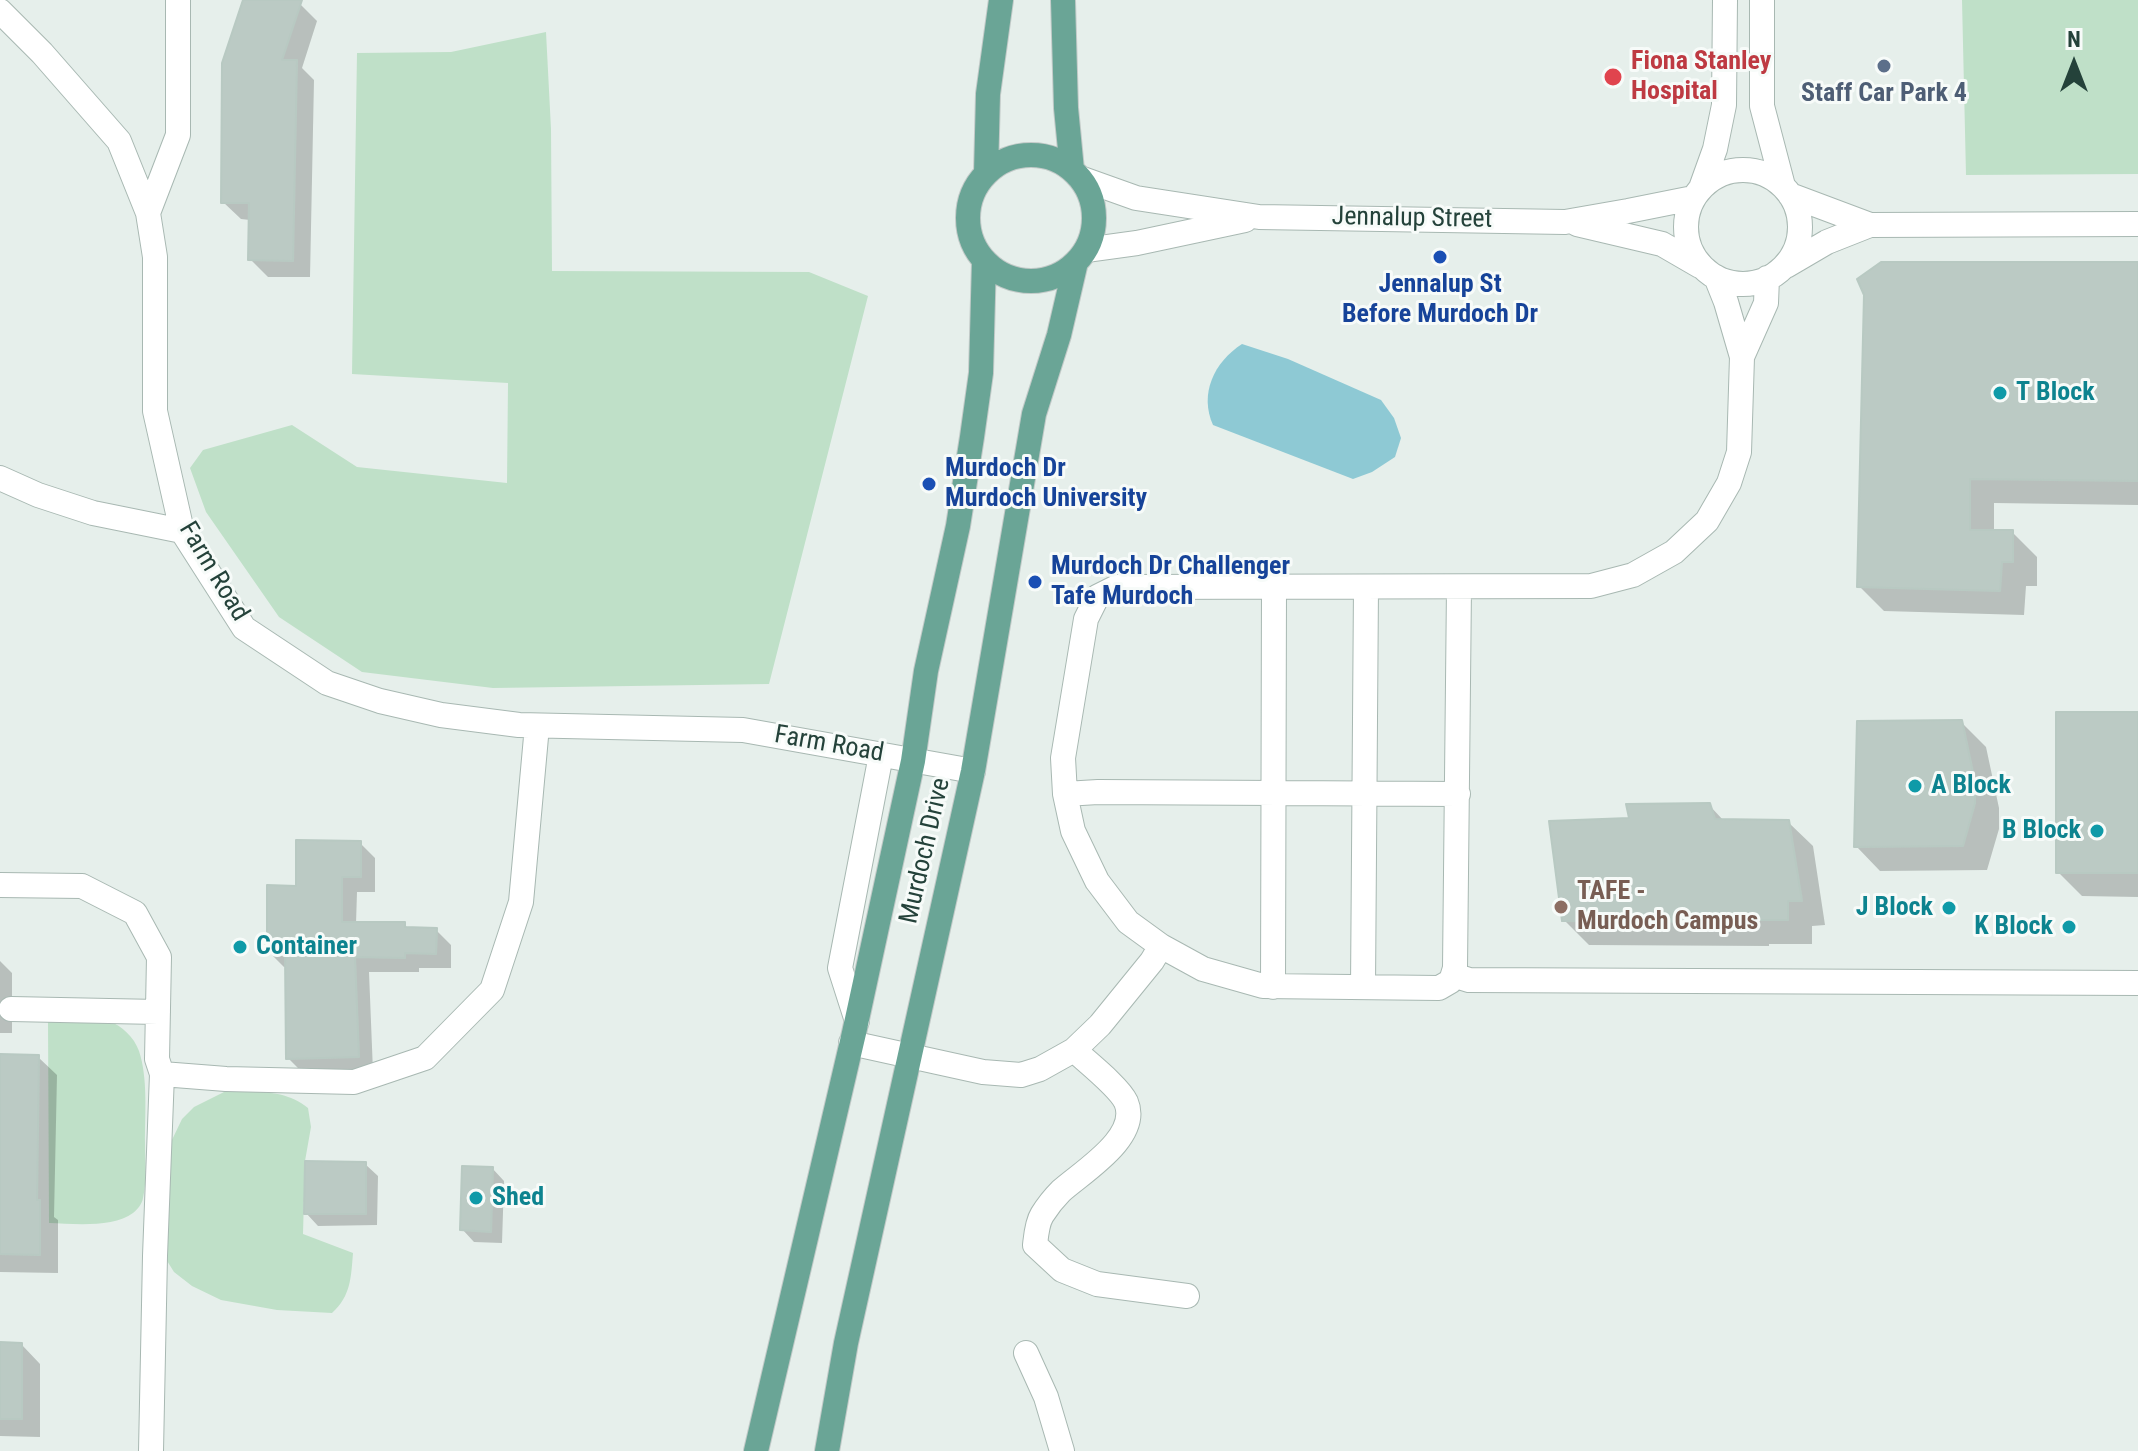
<!DOCTYPE html>
<style>
body{margin:0}
#map{position:relative;width:2138px;height:1451px;overflow:hidden;background:#e6efeb;font-family:"Roboto Condensed",sans-serif}
canvas{display:block}
.north{position:absolute;left:2034px;top:24px;width:80px;height:80px;-webkit-text-stroke:6px #f7fbf9;paint-order:stroke;rotate:0deg;font-size:22px;font-weight:700;line-height:32px;text-align:center;color:#24423a}
.north::after{content:'';display:block;margin:auto;width:28px;height:36px;background:#24423a;clip-path:polygon(50% 0,100% 100%,50% 72%,0 100%)}
</style>
<div id="map">
<canvas width="2138" height="1451"></canvas>
<div class="north">N</div>
</div>
<script>
const ctx = document.querySelector('canvas').getContext('2d');
ctx.lineJoin = 'round';
function fillPath(path, color) {
  ctx.fillStyle = color;
  ctx.fill(path, 'evenodd');
}
function trace(path, color, width, dash) {
  ctx.strokeStyle = color;
  ctx.lineWidth = width;
  ctx.lineCap = dash ? 'butt' : 'round';
  ctx.setLineDash(dash || []);
  ctx.stroke(path);
}
function drawText(font, color, halo, rows, align = 'center') {
  ctx.font = font + ' "Roboto Condensed",sans-serif';
  ctx.lineWidth = 6;
  ctx.setLineDash([]);
  ctx.textBaseline = 'middle';
  ctx.strokeStyle = halo;
  ctx.fillStyle = color;
  for (const [text, x, y, turn = 0] of rows) {
    ctx.save();
    ctx.translate(x, y);
    ctx.rotate((+turn || 0) * Math.PI / 180);
    ctx.textAlign = isNaN(turn) ? turn : align;
    if (halo) ctx.strokeText(text, 0, 0);
    ctx.fillText(text, 0, 0);
    ctx.restore();
  }
}
const green = new Path2D(`
 M1962 0H2138V174L1966 175Z
 M546 32 551 129 552 271 809 272 868 296 769 684 493 688 362 672 279 617 206 512 190 468 203 450 292 425 357 467 507 483 508 383 352 374 357 53 451 52Z
 M109 1021C122 1026 134 1037 139 1051 148 1078 145 1114 145 1143 145 1161 147 1180 143 1198 142 1204 138 1209 133 1213 114 1228 73 1224 49 1223L48 1022Z
 M224 1092C254 1092 284 1088 308 1108L311 1127 305 1161 303 1234 353 1253C351 1277 351 1296 332 1313L277 1310 221 1300 192 1286 174 1272 164 1256 171 1142 182 1119 194 1107Z`);
const water = new Path2D(`
 M1242 344 1288 359 1381 400 1394 418 1401 438 1395 457 1372 472 1353 479 1213 425C1199 394 1214 362 1242 344Z`);
const shadow = new Path2D(`
 M245 0H287L300 4 317 21 302 68 314 80 310 277H268L250 259V220L241 219 223 202Z
 M2138 264V505L1994 503V532H2012L2037 557V586H2026L2024 615 1884 611 1859 586Z
 M2138 714V897L2082 896 2058 872Z
 M1961 722 1986 747 1999 808V829L1987 870 1880 871 1856 846Z
 M1709 805 1724 821 1788 822 1813 846 1825 925 1812 926V944H1769V946L1589 945 1564 920 1632 820Z
 M360 843 375 858V892H357L356 924H404L410 930H436L451 945V968H419V972H369L373 1072 303 1073 288 1058 287 967H284L269 952 298 888Z
 M0 961 12 973V1033H0Z
 M0 1056 38 1057 57 1075 54 1217 58 1220V1273L0 1272Z
 M365 1164 378 1176 377 1225 318 1226 306 1213Z
 M492 1168 504 1181 502 1243 474 1242 462 1229Z
 M0 1344 22 1345 40 1364V1437L0 1436Z`);
const building = new Path2D(`
 M243 0H302L282 60H297L293 261 248 260 249 203H221L222 63Z
 M1881 262H2138V481L1970 479V530H2013V562H2002L2000 591 1857 587 1864 295 1857 279Z
 M2056 712H2138V873H2056Z
 M1962 720 1975 782V803L1963 846 1854 847 1857 721Z
 M1710 803 1715 819 1789 820 1802 901H1788V920H1745V922L1562 921 1549 821 1629 818 1626 804Z
 M296 840 361 841V877H342V922H405V927L437 928 436 954 405 953V958L355 957 359 1057 286 1059 285 953H267V885L296 886Z
 M0 1054 39 1055 37 1200H40V1255L0 1254Z
 M305 1161 366 1162V1214H304Z
 M462 1166 493 1167 491 1232 460 1230Z
 M0 1342 22 1343V1419H0Z`);
const minor = new Path2D(`
 M1762 0V106L1783 186
 M0 11 42 53 119 141 148 213 155 257V411L182 531 244 628 327 683 380 701 441 715 519 725 743 730 973 771
 M1686 227a57 57 0 1 1 114 0a57 57 0 1 1-114 0Z
 M1080 178 1136 198 1259 217 1565 222 1628 211 1693 198
 M1701 188 1715 149 1724 105 1725 0
 M1790 195 1870 225 2138 224
 M148 213 178 135V0
 M1577 224 1662 244 1700 266
 M1086 250 1137 243 1245 220
 M1786 266 1827 242 1870 225
 M1742 357 1766 303 1767 278
 M0 478 38 495 93 513 182 531
 M1459 587 1455 968 1451 981 1439 988 1263 986 1203 969 1161 946 1128 922 1097 881 1073 831 1065 794 1063 758 1086 619 1097 597 1117 587 1591 586 1633 575 1674 552 1707 521 1729 483 1739 452 1742 357 1726 302 1716 277
 M1065 794 1098 792 1458 794
 M0 885 82 886 135 913 159 957 157 1059 162 1074 226 1079 354 1082 425 1058 492 990 521 902 537 726
 M1453 975 1469 980 2138 983
 M1273 987 1274 587
 M1363 987 1366 587
 M11 1009 158 1012
 M857 1021 840 968 881 755
 M851 1043 983 1072 1021 1075 1040 1069 1074 1050 1100 1025 1152 961 1161 946
 M1074 1050C1087 1062 1119 1087 1126 1102 1141 1137 1082 1172 1061 1191 1054 1198 1047 1207 1042 1215 1037 1223 1036 1236 1035 1245L1062 1270 1097 1284 1187 1296
 M1026 1353 1046 1397 1062 1451
 M151 1451 155 1256 162 1074`);
const major = new Path2D(`
 M1063 0 1066 108 1072 170
 M968 218a63 63 0 1 1 126 0a63 63 0 1 1-126 0Z
 M986 173 988 94 1001 0
 M756 1451 854 1033 913 761 926 671 958 526 972 437 981 373 984 260
 M827 1451 846 1343 973 771 1034 414 1059 335 1076 262`);
const markers = [
 [1884,66,8,"#5c6f8a"],
 [1613,77,10,"#e0444e"],
 [1440,257,8,"#1a4fb4"],
 [2000,393,8,"#0f9aa8"],
 [929,484,8,"#1a4fb4"],
 [1035,582,8,"#1a4fb4"],
 [1915,786,8,"#0f9aa8"],
 [2097,831,8,"#0f9aa8"],
 [1561,907,8,"#8d6e63"],
 [1949,908,8,"#0f9aa8"],
 [2069,927,8,"#0f9aa8"],
 [240,947,8,"#0f9aa8"],
 [476,1198,8,"#0f9aa8"]
];
const healthNames = [
 ["Fiona Stanley",1631,62],
 ["Hospital",1631,92]
];
const serviceNames = [
 ["Staff Car Park 4",1884,94]
];
const streetNames = [
 ["Jennalup Street",1412,219,1],
 ["Farm Road",213,572,59],
 ["Farm Road",829,745,10],
 ["Murdoch Drive",926,851,-77]
];
const transitNames = [
 ["Jennalup St",1440,285,"center"],
 ["Before Murdoch Dr",1440,315,"center"],
 ["Murdoch Dr",945,469],
 ["Murdoch University",945,499],
 ["Murdoch Dr Challenger",1051,567],
 ["Tafe Murdoch",1051,597]
];
const cultureNames = [
 ["T Block",2016,393],
 ["A Block",1931,786],
 ["B Block",2081,831,"right"],
 ["J Block",1933,908,"right"],
 ["K Block",2053,927,"right"],
 ["Container",256,947],
 ["Shed",492,1198]
];
const educationNames = [
 ["TAFE -",1577,892],
 ["Murdoch Campus",1577,922]
];
fillPath(green, '#bfe0c8');
fillPath(water, '#8ec9d4');
fillPath(shadow, '#0003');
fillPath(building, '#bbcac4');
trace(building, '#b8c9c2', 2);
trace(minor, '#a8b8b2', 26);
trace(major, '#c2cac8', 26);
trace(minor, '#fff', 24);
trace(major, '#6aa596', 24);
for (const [x, y, r, color] of markers) {
  const dot = new Path2D();
  dot.arc(x, y, r, 0, 2 * Math.PI);
  ctx.fillStyle = color;
  ctx.fill(dot);
  trace(dot, '#f7fbf9', 3);
}
drawText('bold 26px', '#be3a42', '#f7fbf9', healthNames, 'left');
drawText('bold 26px', '#4e5e75', '#f7fbf9', serviceNames);
drawText('26px', '#24423a', '#f7fbf9', streetNames);
drawText('bold 26px', '#164399', '#f7fbf9', transitNames, 'left');
drawText('bold 26px', '#0d838f', '#f7fbf9', cultureNames, 'left');
drawText('bold 26px', '#785e54', '#f7fbf9', educationNames, 'left');
</script>
